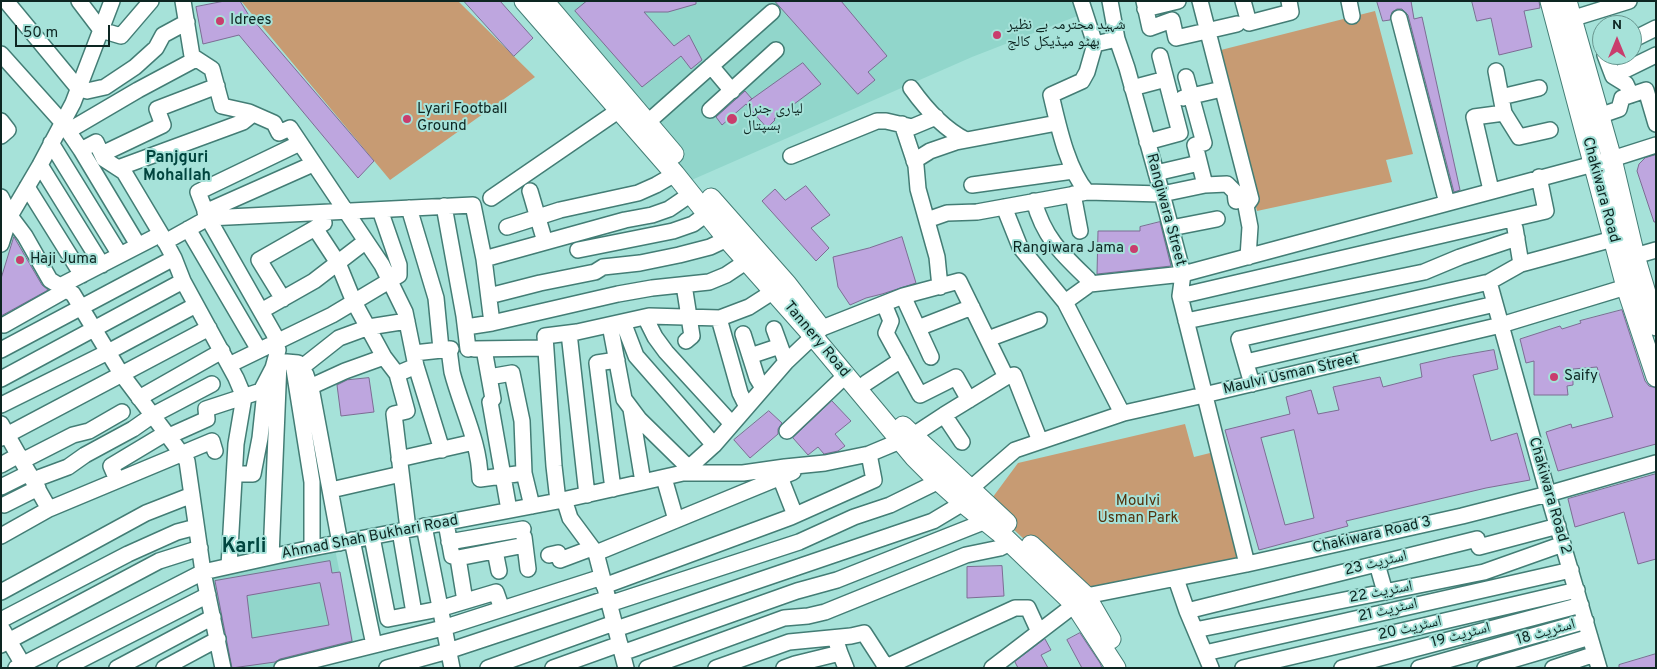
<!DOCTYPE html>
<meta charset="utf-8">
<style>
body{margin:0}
#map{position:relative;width:1657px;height:669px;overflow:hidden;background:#a6e2d9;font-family:Overpass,sans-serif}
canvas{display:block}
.frame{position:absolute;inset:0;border:2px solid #0d2622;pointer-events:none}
.north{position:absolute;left:1592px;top:15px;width:50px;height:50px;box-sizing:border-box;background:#a6e2d9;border:1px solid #699790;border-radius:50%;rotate:0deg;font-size:14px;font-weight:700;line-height:20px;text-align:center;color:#0d2622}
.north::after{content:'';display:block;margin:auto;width:18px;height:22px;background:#c93d6d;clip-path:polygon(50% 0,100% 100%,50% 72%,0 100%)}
.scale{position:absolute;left:15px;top:25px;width:95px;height:22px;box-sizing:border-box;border:2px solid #0d2622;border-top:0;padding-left:6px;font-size:15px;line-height:18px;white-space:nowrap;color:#0d2622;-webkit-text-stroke:4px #a6e2d9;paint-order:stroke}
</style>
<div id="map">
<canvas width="1657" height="669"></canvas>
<div class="frame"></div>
<div class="north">N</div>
<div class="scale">50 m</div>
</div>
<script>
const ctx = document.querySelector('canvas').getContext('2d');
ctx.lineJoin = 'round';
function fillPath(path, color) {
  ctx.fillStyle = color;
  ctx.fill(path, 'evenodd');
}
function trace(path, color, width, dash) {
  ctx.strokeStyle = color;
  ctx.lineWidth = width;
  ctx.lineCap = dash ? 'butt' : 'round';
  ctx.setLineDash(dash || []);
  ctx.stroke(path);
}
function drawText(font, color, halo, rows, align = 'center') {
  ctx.font = font + ' Overpass,"Noto Naskh Arabic",sans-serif';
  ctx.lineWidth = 4;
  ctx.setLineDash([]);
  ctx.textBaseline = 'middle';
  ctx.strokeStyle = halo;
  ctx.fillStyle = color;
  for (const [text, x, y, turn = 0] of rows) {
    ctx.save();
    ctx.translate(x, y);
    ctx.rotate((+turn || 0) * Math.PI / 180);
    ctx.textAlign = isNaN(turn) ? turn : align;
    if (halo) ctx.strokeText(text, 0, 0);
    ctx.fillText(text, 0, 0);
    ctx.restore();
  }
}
const built = new Path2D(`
 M537 1H1081L1085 13 972 57 687 182Z
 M334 544 355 650 282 668H223L203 572Z`);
const green = new Path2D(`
 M241 1H458L535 77 390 180Z
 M1375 11 1413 154 1386 160 1392 182 1257 211 1213 52Z
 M1185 424 1194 457 1218 451 1247 564 1086 596 987 505 1018 463Z`);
const building = new Path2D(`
 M225 1H240L248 14 374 161 358 178 239 35 203 44 196 7Z
 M464 1H500L533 38 514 56Z
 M587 1H696V4L668 12H644L674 46 689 35 702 60 691 69 681 56 642 87 575 11Z
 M775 1H841L887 56 868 72 875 80 858 94Z
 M1377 1H1411L1414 19 1422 17 1460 190 1454 192 1408 15 1402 9H1397L1392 12 1390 20 1383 21Z
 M1472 1H1539L1540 8 1524 11 1532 47 1499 55 1491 18 1477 21Z
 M803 63 821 84 774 119 775 120 767 128 746 104 722 125 716 117 745 91 752 99 749 101Z
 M1656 155V222H1654L1637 171 1639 164 1645 158Z
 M806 186 830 215 811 228 829 248 816 261 762 201 775 189 785 200Z
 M1160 222 1171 266 1097 274 1098 231H1140V227Z
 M14 237 42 285 48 290 1 316V279Z
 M902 237 916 283 882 294 866 298 850 305 838 287 833 257 869 248Z
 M1622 310 1645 381 1649 386 1656 388V444L1558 471 1546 432 1571 424 1572 428 1613 417 1597 367 1573 369V385L1567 386 1568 395H1534V361L1526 363 1520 339 1560 326 1562 329 1581 323 1580 321Z
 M1494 350 1498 369 1473 375 1491 441 1517 433 1530 480 1486 488 1346 521 1348 526 1259 550 1225 430 1290 414 1286 397 1311 390 1318 414 1339 410 1333 387 1380 377 1383 387 1422 377 1420 364 1451 357ZM1294 430 1314 518 1285 525 1261 438Z
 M369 378 374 412 341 416 337 385 347 380Z
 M832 401 851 421 835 434 845 446 838 451 824 454 818 447 808 455 793 438Z
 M769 411 782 423 778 429V434L750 458 734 440Z
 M1656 474V559L1638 564 1624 512 1575 527 1568 499Z
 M330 561 332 573 340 572 352 641 280 659 275 662 232 668 215 581ZM320 583 329 625 252 638 247 596Z
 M1002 566 1004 596 967 598V567Z
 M1080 633 1100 663 1102 668H1082L1067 640Z
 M1045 639 1051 650 1041 655 1048 668H1018L1015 662Z
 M1656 654V668H1619V665Z`);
const minor = new Path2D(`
 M6 1 78 88 87 91 105 87 135 67 156 48 163 35 187 22
 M79 1 101 30 121 36 151 1
 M183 1 192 56 212 69 222 106 249 112 274 123 279 133 290 128 382 265 405 312 416 366 442 450
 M1081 1 1095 44 1117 39 1127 68 1162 194 1183 274 1180 296 1247 564
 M1110 1 1117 39
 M1144 1 1150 28 1172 20 1176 38 1237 24
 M1200 1 1251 199 1246 206 1250 227 1248 257
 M1243 1 1249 23 1291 12 1289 1
 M1349 1 1352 16
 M1145 9 1178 1
 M1399 18 1447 203
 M1571 19 1629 1
 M1632 40 1656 28
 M1095 44 1087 72 1082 81 1051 95C1058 124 1067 169 1087 192L1162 194 1205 185 1227 184 1235 192 1236 201
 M1 54 62 122 81 150 96 142 104 159 124 172 161 234 174 258 183 281 236 378 244 397 236 444 229 566
 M1605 55 1613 76 1626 84 1631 95
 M711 66 732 91
 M1496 71 1504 113
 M1613 76 1656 55
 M1186 77 1204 143 1195 145 1205 185
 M911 88C926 109 944 129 966 140
 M1132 88 1166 79
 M1501 97 1539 88
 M1183 98 1222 89
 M710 110 776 50
 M1599 116 1619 109 1622 98 1646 90 1656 124
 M1 121 8 130 1 136
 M648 122 772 12
 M902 124 916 166 918 189 937 257 940 287
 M68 131 138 90 196 59
 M1147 142 1180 133 1160 56
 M51 143 120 255
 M81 150 138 245
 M102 154 163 125 157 109 217 86
 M791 156 877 121H886L912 127 936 117
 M914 161 930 151 956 142 1057 123
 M40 165 102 265
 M118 168 243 122 253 114
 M1156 173 1199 163
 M972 185 1073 171
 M27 187 82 275
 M1491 190 1474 117 1504 113 1519 137 1550 130
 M530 191 545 242
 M1073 194 1080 231
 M1 197 10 216 25 236 50 280 73 294 120 372 187 461 203 572 223 668
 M491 198 628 104
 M1034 201C1044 238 1062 254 1088 279L1090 284
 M444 206 464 316 468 349
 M1004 207 1020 247 1065 302 1122 413
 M409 208 436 298 441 349
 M205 212 313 164
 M927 220 947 213 977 212 1087 192
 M507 227 560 210 638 193 656 185 675 174
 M315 228 338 263 354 302 384 357 397 374
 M1171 228 1217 219
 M1515 228 1521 264
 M188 229 259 350
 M165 242 208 218 473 205 484 259 492 323 466 327
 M1 244 10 216 40 165 73 103 112 1
 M578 250 673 231 693 224 708 213
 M1635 256 1656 250
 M484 259 625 220 652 215 669 209 691 194
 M1489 282 1548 494 1599 668
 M684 285 692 336 686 341
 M60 286 161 234
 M489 296 540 283 595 272 603 267 640 263 679 255 710 247 727 239
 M903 296 931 357
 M1180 296 1546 211 1539 177
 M283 299 259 260 324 223
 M1065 302 1090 284 1183 274 1612 159 1656 145
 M884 304 891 321 886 333 920 395 956 377 969 400
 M261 311 314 281 366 241
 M645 317 655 337 666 352 732 424
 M1186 321 1424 272 1460 257 1517 238
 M623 322 636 356 714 445
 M720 322 740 393 747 407
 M492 323 618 294 652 288 709 282 726 275 747 261
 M4 325 66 290
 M610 325 624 399 639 419 689 468
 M918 328 972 307
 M774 329 786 362
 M569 333 587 495
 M743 334 757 378 763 388
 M988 339 1039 320
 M449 349C450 357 451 365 452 372 461 407 480 443 480 479L524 473
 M474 349 545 348
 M484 349 493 399 490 402 509 510
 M1 350 174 258
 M414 353 451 349
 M750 356 780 346
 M275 361 298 363 306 375 312 393 340 543
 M1246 362 1495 304
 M293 363 312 482V548
 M229 365 332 315 399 275V265L380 210
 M301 368 339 338 369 327 407 321
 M489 377 512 373 522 421 524 473 532 506
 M1006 377 1014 375 1040 441
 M1 379 183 281
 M866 383 901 360
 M1252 384 1239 339 1489 282 1521 264 1613 239
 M310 387 345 371 384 357
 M139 398 222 351
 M1 405 108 352 196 305
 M631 409 643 482
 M944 415 962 442
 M1 424 49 509
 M787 431 845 376
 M169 436 207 419 206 409 261 391 273 368 278 350 274 334 208 218 198 192 300 143
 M1 438 209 328
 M399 459 474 442
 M22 461 73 435 89 431 122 412
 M1 465 19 455
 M235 474H253L260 438 266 382
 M780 477 795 515
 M664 478 676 520
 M33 480 68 467 85 455 133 429 153 415 212 384
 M117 480 111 466 166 433
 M1 487 29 473
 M613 489 597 363 617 360
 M970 489 1015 450 1124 413 1204 395 1501 325 1626 287
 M331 490 401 474
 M564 499 570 518 596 553 626 668
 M558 501 554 466 545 336 577 332 649 316 720 318 749 307 774 291
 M4 505 38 488
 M446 523 452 556 458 558 465 601
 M424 526 452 668
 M408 529 394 414 407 411 397 374 416 366
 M400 531 414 613
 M1 536 49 509 212 441 215 451
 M372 537 388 619 439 609 496 592 502 609
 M524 537 528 569
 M352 540 374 645
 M449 542 523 529
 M495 551 499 571
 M596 553 793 472
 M549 555 558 553 560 560 592 548
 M271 557 279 362
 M458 558 525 545
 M1377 564 1385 592
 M1176 579 1187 611 1211 668
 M604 586 791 517 874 480 869 454
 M1 592 146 513 192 495
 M609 604 799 542 854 517 890 505 939 481
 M1187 611 1477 539 1479 547 1558 526
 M1 620 128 554 177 532 196 527
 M1 627 25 668
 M616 629 933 521 963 503
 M1195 630 1484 572 1563 544
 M1 645 159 561 200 548
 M622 653 797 591 837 580 986 521
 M840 653 846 668
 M1205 653 1571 570
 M16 668 203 572 307 549 558 501 683 473 714 445 786 362 822 328 903 296 959 281 1006 377 944 415 912 436 869 454 825 463 785 467 743 473H683
 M65 668 208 595
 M117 668 213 617
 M164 668 218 639
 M282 668 443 628 602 577
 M387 668 448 651 608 598
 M488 668 614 623
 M553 668 620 644
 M647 668 784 618 808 616 825 612 966 555 1000 548 1010 543
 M716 668 789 642 851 636 864 633 886 667
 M784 668 795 664 840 653 835 638
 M884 668 1015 608H1028L1039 632
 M992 668 1086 596 1247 564 1462 516 1548 494 1656 463
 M1243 668 1577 590
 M1342 668 1581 605
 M1419 668 1586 621
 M1485 668 1590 637
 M1553 668 1595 654`);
const major = new Path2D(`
 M524 1 675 174 727 239 813 336 914 457 933 476 963 503 999 532 1075 605 1116 668
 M544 1 674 154
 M1550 1 1626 287 1656 377
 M1567 1 1612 159 1635 256 1656 326
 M711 198 787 284 818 324
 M903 426 1007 523
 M1031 545 1086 596 1111 639`);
const markers = [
 [220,21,5,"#c93d6d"],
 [997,35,5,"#c93d6d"],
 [407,119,5,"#c93d6d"],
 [732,119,6,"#c93d6d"],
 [1134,249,5,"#c93d6d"],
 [20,260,5,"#c93d6d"],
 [1554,377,5,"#c93d6d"]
];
const poiNames = [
 ["Idrees",230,21],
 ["شہید محترمہ بے نظیر",1007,26],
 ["بھٹو میڈیکل کالج",1007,43],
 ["Lyari Football",417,110],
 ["Ground",417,127],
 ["لیاری جنرل",743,110],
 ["ہسپتال",743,127],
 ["Rangiwara Jama",1124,249,"right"],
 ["Haji Juma",30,260],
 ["Saify",1564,377]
];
const streetNames = [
 ["Chakiwara Road",1600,190,75],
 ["Rangiwara Street",1165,210,75],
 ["Tannery Road",816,340,50],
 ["Maulvi Usman Street",1291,375,-13],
 ["Chakiwara Road 2",1549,496,74],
 ["Chakiwara Road 3",1372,536,-13],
 ["Ahmad Shah Bukhari Road",370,538,-11],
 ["اسٹریٹ 23",1376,564,-14],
 ["اسٹریٹ 22",1381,593,-11],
 ["اسٹریٹ 21",1388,611,-13],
 ["اسٹریٹ 20",1410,629,-13],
 ["اسٹریٹ 18",1546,633,-16],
 ["اسٹریٹ 19",1461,636,-15]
];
const parkNames = [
 ["Moulvi",1138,502],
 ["Usman Park",1138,519]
];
const neighbourhoodNames = [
 ["Panjguri",177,159],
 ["Mohallah",177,177]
];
const districtNames = [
 ["Karli",244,548]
];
fillPath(built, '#91d6cb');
fillPath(green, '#c79b73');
fillPath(building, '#bea6df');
trace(building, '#7c6c93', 1);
trace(minor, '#437d75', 18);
trace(major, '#437d75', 21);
trace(minor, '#fff', 15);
trace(major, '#fff', 19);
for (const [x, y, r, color] of markers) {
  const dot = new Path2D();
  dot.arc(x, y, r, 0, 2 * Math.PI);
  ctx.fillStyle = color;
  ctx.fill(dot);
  trace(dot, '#a6e2d9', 2);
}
drawText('15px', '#0d2622', '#a6e2d9', poiNames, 'left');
drawText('15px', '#0d2622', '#a6e2d9', streetNames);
drawText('15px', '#53320d', '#a6e2d9', parkNames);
drawText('bold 16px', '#01453f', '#a6e2d9', neighbourhoodNames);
drawText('bold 20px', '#01453f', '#a6e2d9', districtNames);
</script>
